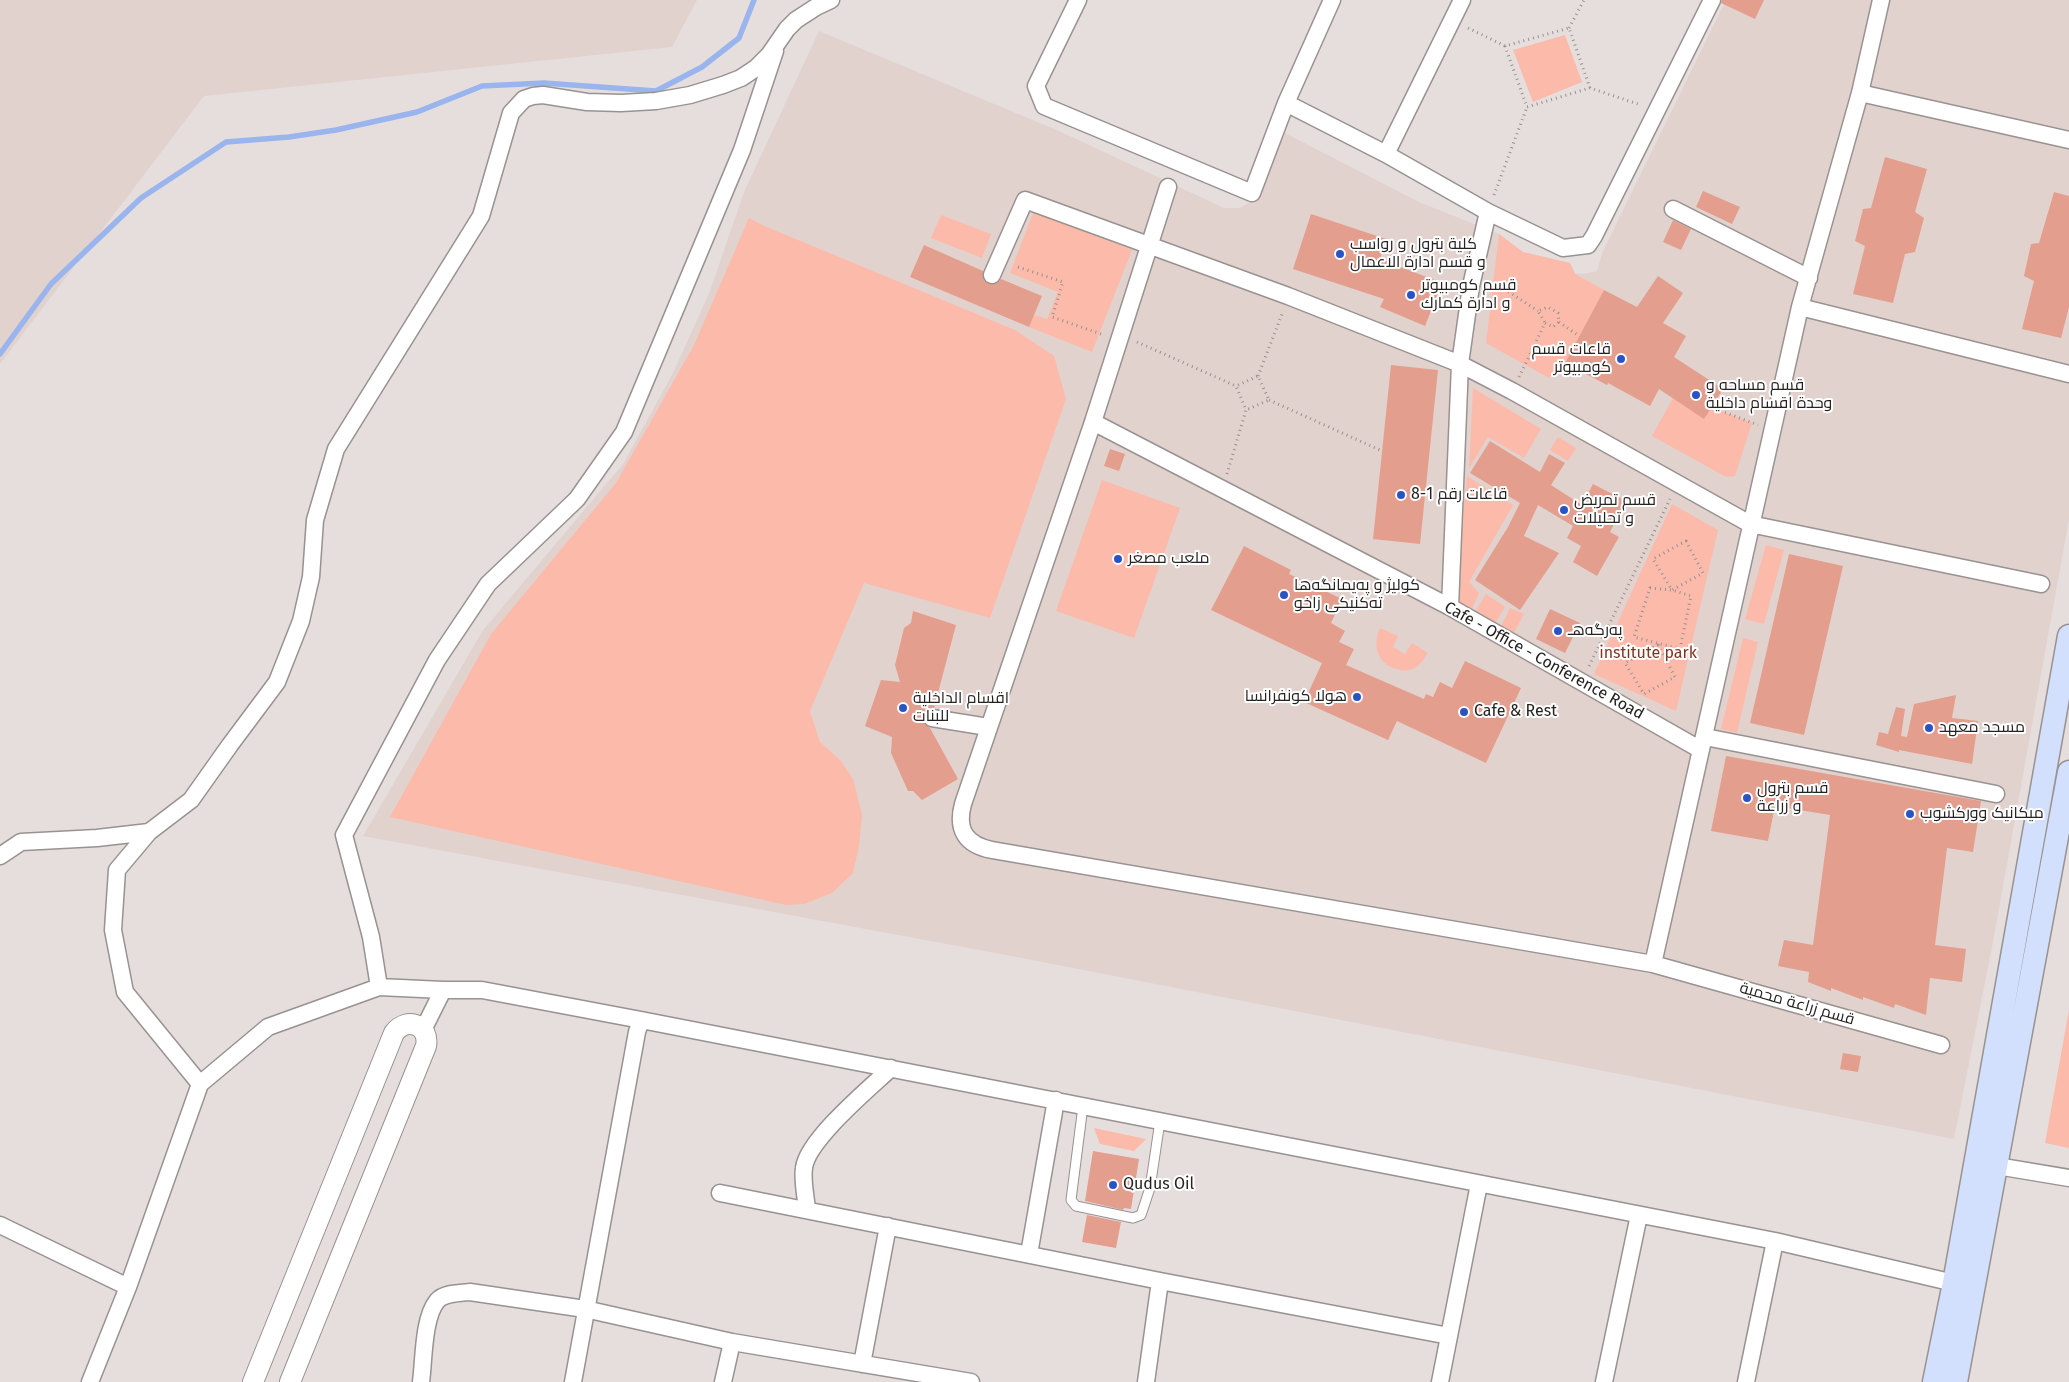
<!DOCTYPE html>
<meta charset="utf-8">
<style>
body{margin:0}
canvas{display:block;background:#e5dedd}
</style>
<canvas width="2069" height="1382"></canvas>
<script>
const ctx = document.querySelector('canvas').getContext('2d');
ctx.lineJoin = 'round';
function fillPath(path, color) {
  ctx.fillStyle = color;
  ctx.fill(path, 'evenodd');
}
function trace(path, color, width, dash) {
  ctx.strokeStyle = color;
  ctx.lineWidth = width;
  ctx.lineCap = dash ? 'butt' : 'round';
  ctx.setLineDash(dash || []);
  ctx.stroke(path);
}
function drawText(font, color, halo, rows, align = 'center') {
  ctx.font = font + ' "Fira Sans",Cairo,sans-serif';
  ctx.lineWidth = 4;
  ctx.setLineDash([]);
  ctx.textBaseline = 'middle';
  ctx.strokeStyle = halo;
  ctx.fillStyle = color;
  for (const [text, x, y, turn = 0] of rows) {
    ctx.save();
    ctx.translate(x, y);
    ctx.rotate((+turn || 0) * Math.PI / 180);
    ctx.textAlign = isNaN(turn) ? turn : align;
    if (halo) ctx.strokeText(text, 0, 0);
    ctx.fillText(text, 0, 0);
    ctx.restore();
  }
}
const built = new Path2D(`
 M0 0H697L672 47 204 96 0 364Z
 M1726 0H2069V519L1993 942 1954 1139 1006 955 363 836 483 630 623 464 673 373 710 291 744 192 819 31 1059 131 1224 208H1240L1252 201 1285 133 1419 202 1499 234 1523 252 1570 263 1575 273 1584 274 1597 271 1603 251Z`);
const green = new Path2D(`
 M1565 35 1582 82 1533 102 1513 50Z
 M1034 211 1132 250 1092 352 1029 327 1034 315 1047 319 1058 292 1010 273Z
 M941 215 991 234 982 258 931 238Z
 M749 218 762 225 1015 330 1054 356 1066 399 990 618 864 583 810 711 820 742 841 761 853 779 862 815 859 846 853 873 832 893 804 904 786 905 390 817 491 634 616 483 694 345Z
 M1499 234 1523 252 1570 263 1575 274 1604 290 1565 363 1549 378 1486 343Z
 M1473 388 1541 429 1524 458 1488 437 1469 468Z
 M1673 398 1704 418 1711 407 1752 423 1735 476 1726 477 1652 436Z
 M1558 437 1576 448 1568 461 1550 450Z
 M1467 476 1513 505 1469 582 1479 593 1471 611 1454 602Z
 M1102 480 1180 508 1134 638 1056 611Z
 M1672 504 1718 530 1676 711 1594 674Z
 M1766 545 1784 550 1764 624 1745 619Z
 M1486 594 1505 607 1496 622 1491 624 1475 612Z
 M1510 608 1524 614 1514 633 1501 626Z
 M1380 628 1398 636 1393 647 1405 654 1412 643 1428 653C1424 658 1421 665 1415 668 1409 671 1403 671 1396 669 1377 663 1372 645 1380 628Z
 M1743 638 1758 642 1737 733 1721 729Z
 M2069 1010V1148L2045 1143Z
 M1094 1128 1146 1139 1134 1151 1100 1144Z`);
const stream = new Path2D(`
 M0 354 51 284 141 198 226 142 289 137 336 130 417 112 482 86 544 83 656 91 702 67 739 38 754 0`);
const building = new Path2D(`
 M1722 0H1764L1755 19 1721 3Z
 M1885 157 1927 169 1915 212 1924 218 1915 252 1905 254 1893 303 1853 294 1865 246 1855 241 1863 209 1871 208Z
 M1703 191 1740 207 1732 224 1696 207Z
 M2054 192 2069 196V307L2061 338 2022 329 2034 281 2024 276 2031 244 2039 243Z
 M1311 214 1386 239 1380 259 1442 283 1425 326 1380 307 1384 299 1293 269Z
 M1673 220 1691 229 1681 250 1663 242Z
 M924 245 983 271 984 280 988 284 997 283 1001 279 1042 296 1029 327 910 277Z
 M1658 276 1683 293 1663 323 1686 336 1674 357 1723 389 1704 419 1659 389 1650 406 1608 383 1607 385 1565 363 1604 290 1637 307Z
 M1391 365 1438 370 1420 544 1373 539Z
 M1490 441 1540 472 1549 454 1565 463 1551 485 1582 505 1593 484 1626 501 1610 532 1619 537 1597 576 1573 562 1581 546 1567 538 1573 526 1538 505 1524 536 1559 553 1520 610 1475 580 1508 527 1520 503 1470 473Z
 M1110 449 1125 454 1119 471 1104 466Z
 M1244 546 1291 570 1289 574 1342 599 1331 623 1345 631 1339 642 1354 649 1346 665 1424 699 1426 694 1433 697 1440 682 1452 688 1465 661 1521 688 1486 763 1397 721 1388 740 1304 702 1322 663 1211 610Z
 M1789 554 1843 566 1804 735 1750 723Z
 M1550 609 1580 623 1565 653 1536 639Z
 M913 611 956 625 934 708 928 709 922 717 923 722 930 728 958 779 922 800 913 791H908L891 753 892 737 865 726 881 680 900 682 895 665 904 628 911 623Z
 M1956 695 1952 718 1978 721 1972 764 1899 750V752L1876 745 1879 732 1888 734 1896 707 1905 709 1901 736 1907 737 1914 704Z
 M1726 756 1981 801 1973 852 1947 848 1935 945 1966 949 1962 982 1930 978 1926 1015 1895 1004 1894 1008 1863 997V1000L1831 988V991L1808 982 1809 972 1778 966 1784 940 1813 945 1830 815 1775 806 1768 841 1711 831Z
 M1843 1053 1861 1056 1858 1072 1840 1069Z
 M1093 1151 1139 1159 1131 1209 1124 1208 1123 1210 1085 1201Z
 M1087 1215 1121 1222 1116 1248 1082 1242Z`);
const path = new Path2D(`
 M1468 28 1505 46
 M1569 28 1584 0
 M1590 88 1569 28 1505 46 1527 107 1590 88 1641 105
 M1494 195 1527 107
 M1018 267 1063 282 1052 317 1104 335
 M1500 286 1538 311
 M1559 322 1579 336
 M1137 342 1236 386
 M1258 376 1282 314
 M1519 377 1545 323 1553 327 1559 322 1558 313 1548 307 1538 311 1545 323
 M1269 400 1382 451
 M1711 407 1758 425
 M1227 474 1246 410 1236 386 1258 376 1269 400 1246 410
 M1686 541 1703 573 1672 590 1653 559Z
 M1650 588 1672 590 1691 596 1680 649 1634 637Z
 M1658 645 1675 677 1644 694 1625 663Z
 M1589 666 1670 499`);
const service = new Path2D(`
 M1083 1106 1071 1200 1076 1206 1133 1218 1141 1215 1150 1188 1160 1121`);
const minor = new Path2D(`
 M1078 0 1036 86 1044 106 1252 193 1286 103
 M1332 0 1286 103 1386 154 1488 212 1563 248 1588 245 1594 236 1712 0
 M1860 93 2069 140
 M1386 154 1462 0
 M1168 187 1093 422 963 804C956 830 966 845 992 850L1653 964 1941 1045
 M1673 209 1809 278
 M992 275 1025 200 1288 296 1460 364 1512 391 1750 524 2041 584
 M1800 307 2069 374
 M1093 422 1450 607 1701 750
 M1450 607 1460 364 1471 286 1488 212
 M932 718 988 727
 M1705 737 1996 794
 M0 856 21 842 97 838 149 832
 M1653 964 1800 307 1860 93 1881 0
 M379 987 371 937 344 835 437 660 488 584 577 499 624 432 742 150 775 51
 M423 1030 443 990H482L641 1020
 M200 1084 125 992 113 930 117 870 149 832 191 800 230 745 277 682 301 621 311 577 315 520 336 449 481 216 511 113 524 99 533 96 543 95 587 102 621 103 656 101 690 95 723 85 741 78 756 68 769 55 787 29 796 20 816 7 831 0
 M1985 1164 2069 1178
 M720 1193 1160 1281 1449 1336
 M807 1210C806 1197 802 1181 804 1168 807 1140 870 1088 891 1068
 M0 1225 128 1287
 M1029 1254 1056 1100
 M862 1364 888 1226
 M90 1382 128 1287 200 1084 268 1027 379 987 443 990
 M421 1382C424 1360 423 1318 437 1301 444 1293 459 1293 470 1292L585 1309 732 1342 971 1382
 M573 1382 637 1032 641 1020 1775 1241 1954 1283
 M723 1382 732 1342
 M1146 1382 1160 1281
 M1440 1382 1479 1184
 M1604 1382 1639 1215
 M1746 1382 1775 1241`);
const tertiary = new Path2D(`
 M253 1382 394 1033C407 1016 430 1025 426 1046L290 1382`);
const secondary = new Path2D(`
 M1934 1382 1954 1283 2069 636
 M1956 1382 2069 772`);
const markers = [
 [1340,254,5,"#2a54c3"],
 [1411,295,5,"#2a54c3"],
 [1621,359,5,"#2a54c3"],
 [1696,395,5,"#2a54c3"],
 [1401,495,5,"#2a54c3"],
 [1564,510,5,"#2a54c3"],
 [1118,559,5,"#2a54c3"],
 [1284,595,5,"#2a54c3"],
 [1558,631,5,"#2a54c3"],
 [1357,697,5,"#2a54c3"],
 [903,708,5,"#2a54c3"],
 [1464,712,5,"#2a54c3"],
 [1929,728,5,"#2a54c3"],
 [1747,798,5,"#2a54c3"],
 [1910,814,5,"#2a54c3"],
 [1113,1185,5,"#2a54c3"]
];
const poiNames = [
 ["كلية بترول و رواسب",1350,245],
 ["و قسم ادارة الاعمال",1350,263],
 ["قسم کومبیوتر",1421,286],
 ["و ادارة كمارك",1421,304],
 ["قاعات قسم",1611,350,"right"],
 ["کومبیوتر",1611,368,"right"],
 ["قسم مساحه‌ و",1706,386],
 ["وحدة اقسام داخلية",1706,404],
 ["قاعات رقم 1-8",1411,495],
 ["قسم تمریض",1574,501],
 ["و تحلیلات",1574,519],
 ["ملعب مصغر",1128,559],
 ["كوليژ و په‌يمانگه‌ها",1294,586],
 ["ته‌كنيكى زاخو",1294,604],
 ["په‌رگه‌هـ",1568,631],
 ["هولا كونفرانسا",1347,697,"right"],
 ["اقسام الداخلیة",913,699],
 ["للبنات",913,717],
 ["Cafe & Rest",1474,712],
 ["مسجد معهد",1939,728],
 ["قسم بترول",1757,789],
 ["و زراعة",1757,807],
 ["میکانیک وورکشوب",1920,814],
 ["Qudus Oil",1123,1185]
];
const parkNames = [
 ["institute park",1648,654]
];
const streetNames = [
 ["Cafe - Office - Conference Road",1544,661,29],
 ["قسم زراعة محمية",1797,1004,16]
];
fillPath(built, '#e2d2ce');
fillPath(green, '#fcbaaa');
trace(stream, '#9ab5ed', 5.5);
fillPath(building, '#e39e8e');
trace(service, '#989290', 11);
trace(minor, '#989290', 19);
trace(tertiary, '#989290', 22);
trace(secondary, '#989290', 25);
trace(path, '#969190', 3, [1, 4]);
trace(service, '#fff', 9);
trace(minor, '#fff', 16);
trace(tertiary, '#fff', 20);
trace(secondary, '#d2dffd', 22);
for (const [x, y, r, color] of markers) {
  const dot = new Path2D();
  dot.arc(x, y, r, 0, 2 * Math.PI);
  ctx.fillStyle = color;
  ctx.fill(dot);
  trace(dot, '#fff', 2);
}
drawText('16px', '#252322', '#fff', poiNames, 'left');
drawText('16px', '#82321f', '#fff', parkNames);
drawText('16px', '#252322', '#fff', streetNames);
</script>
